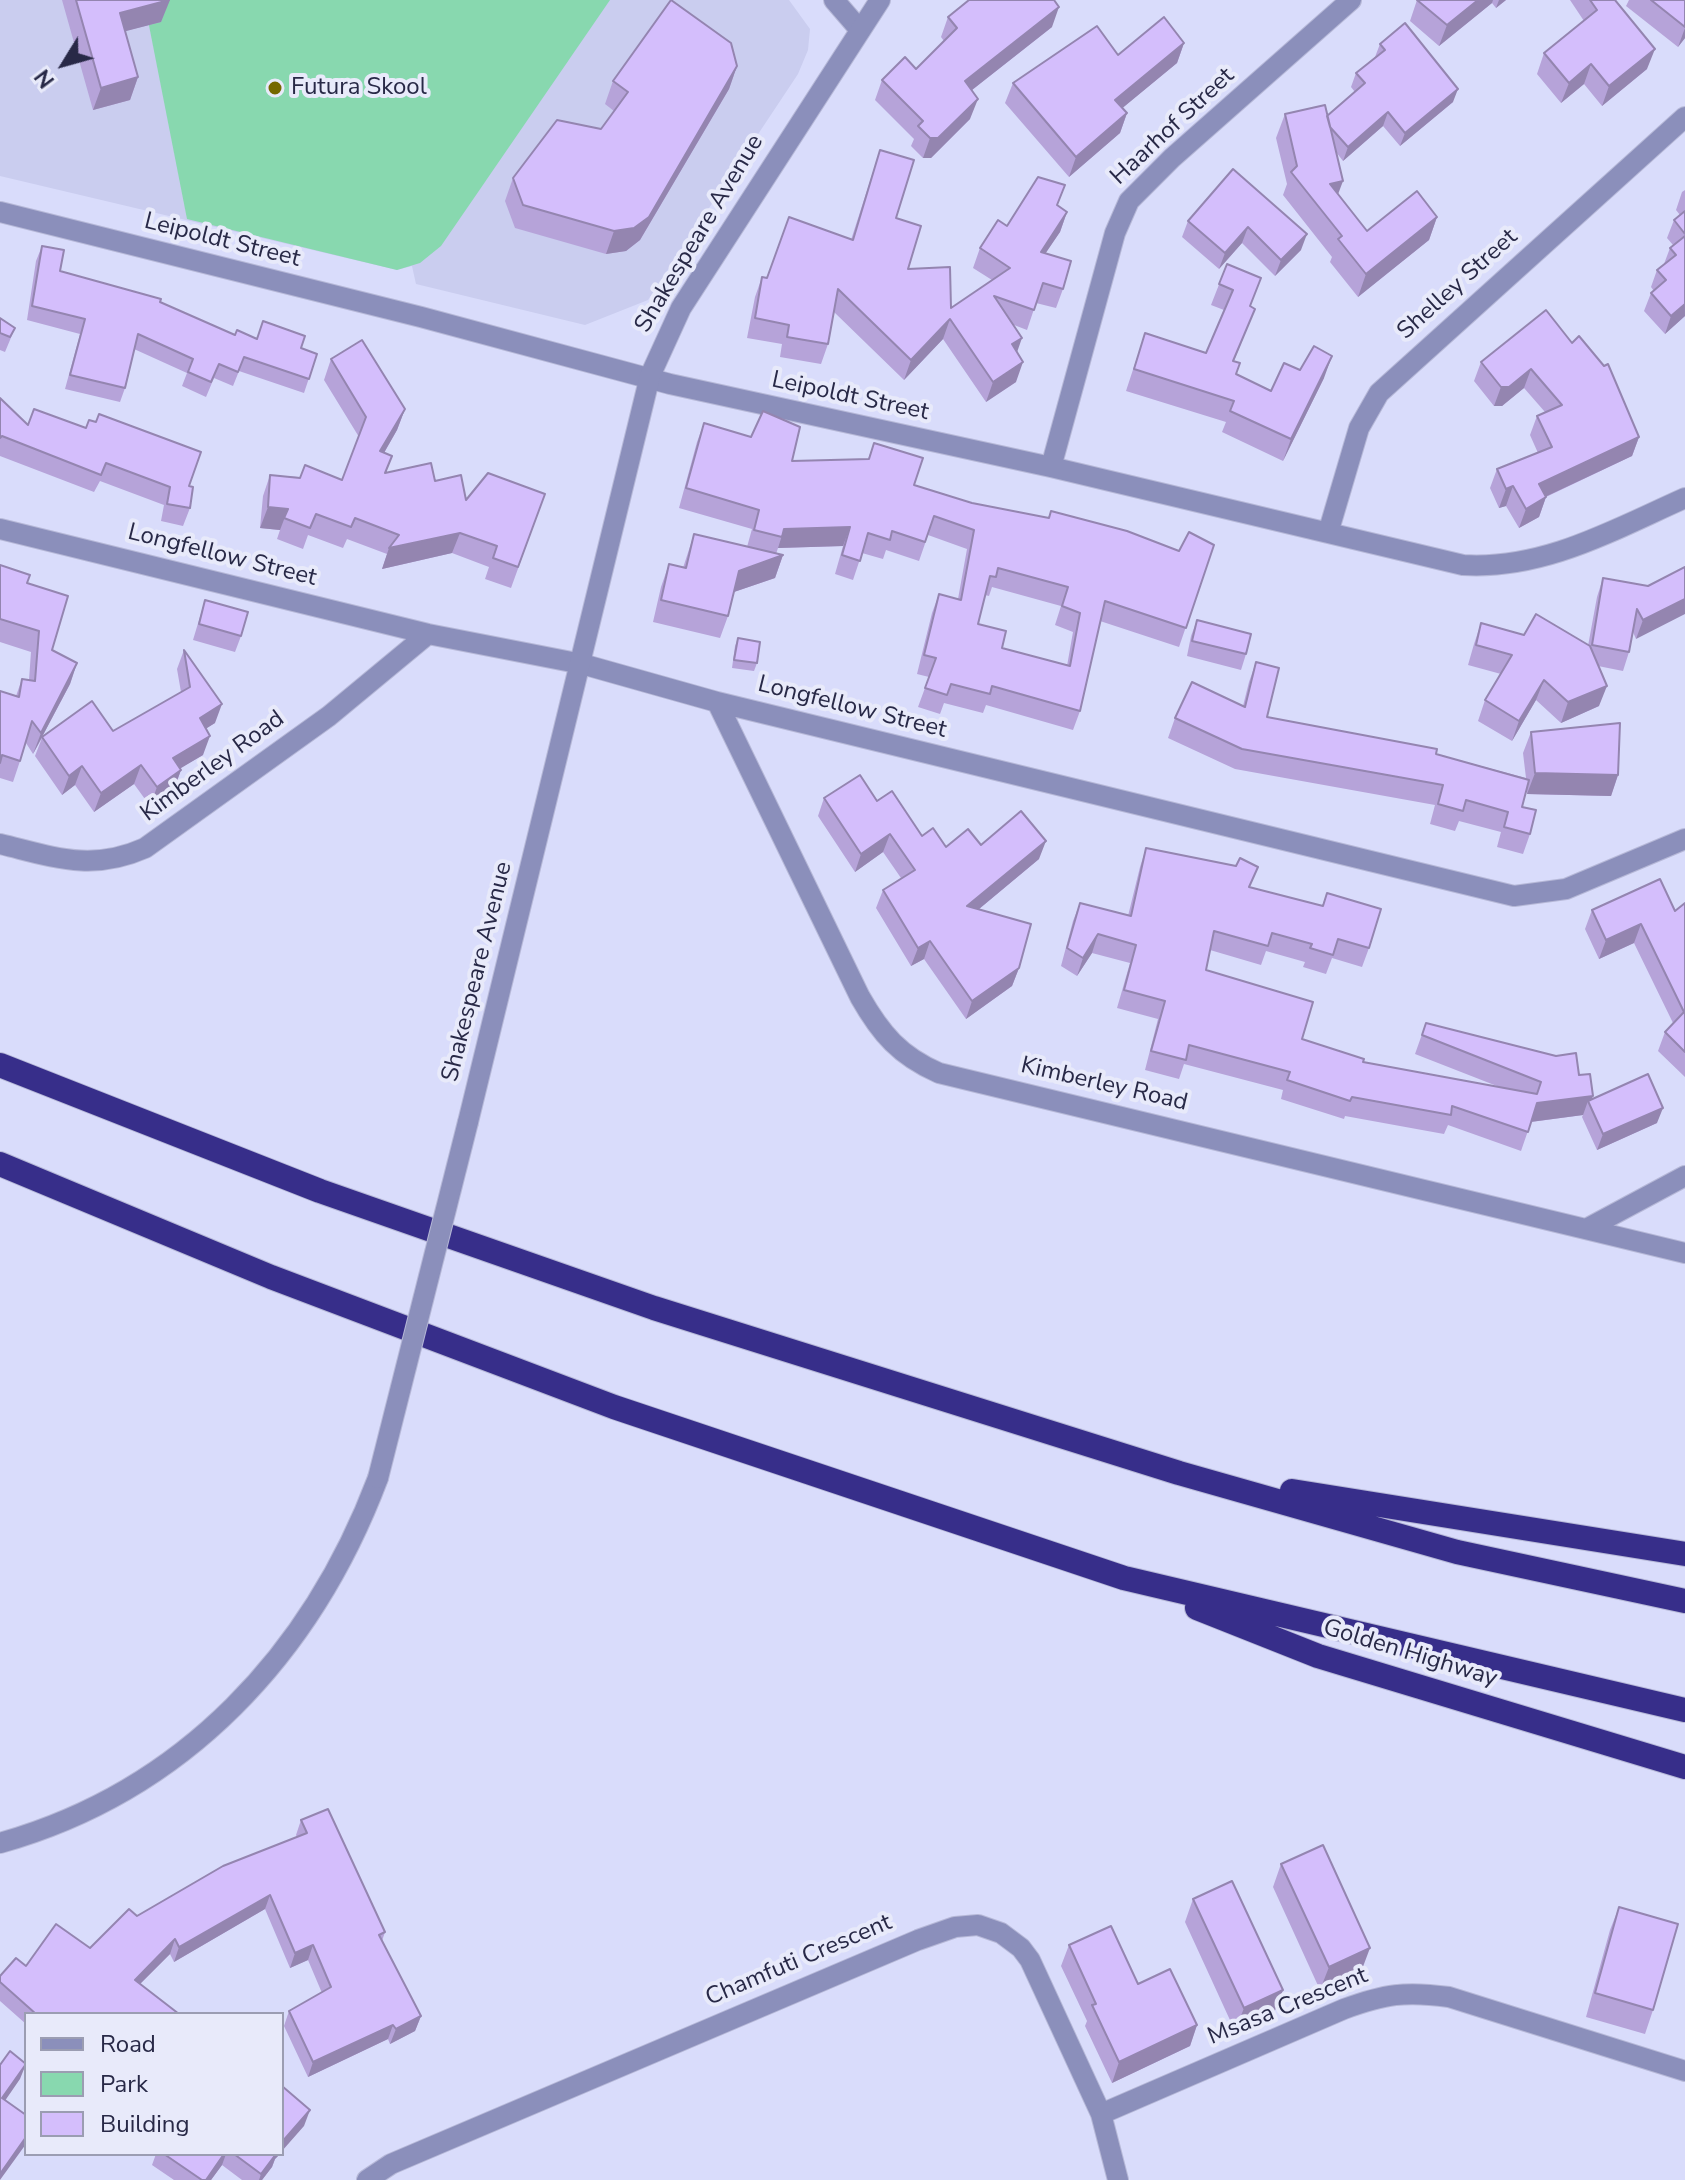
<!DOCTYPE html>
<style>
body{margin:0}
#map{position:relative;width:1685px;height:2180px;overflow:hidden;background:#d9dcfb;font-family:"Nunito Sans",sans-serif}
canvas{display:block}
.legend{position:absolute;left:24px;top:2012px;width:260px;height:144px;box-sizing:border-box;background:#e8eafa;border:2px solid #9b9db2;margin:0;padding:10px 14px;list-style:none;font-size:24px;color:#282947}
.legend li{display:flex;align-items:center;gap:16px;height:40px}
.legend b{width:40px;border:2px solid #9b9db2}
.north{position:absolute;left:24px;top:24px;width:80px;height:80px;-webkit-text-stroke:6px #e8eafa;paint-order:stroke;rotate:233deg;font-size:22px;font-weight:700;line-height:32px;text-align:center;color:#282947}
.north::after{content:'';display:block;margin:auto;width:28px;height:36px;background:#282947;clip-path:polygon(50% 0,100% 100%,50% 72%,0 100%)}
</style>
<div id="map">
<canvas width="1685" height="2180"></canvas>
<ul class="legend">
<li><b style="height:10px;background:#8b8fbb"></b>Road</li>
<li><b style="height:22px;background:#88d8af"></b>Park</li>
<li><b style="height:22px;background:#d4befc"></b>Building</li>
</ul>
<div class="north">N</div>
</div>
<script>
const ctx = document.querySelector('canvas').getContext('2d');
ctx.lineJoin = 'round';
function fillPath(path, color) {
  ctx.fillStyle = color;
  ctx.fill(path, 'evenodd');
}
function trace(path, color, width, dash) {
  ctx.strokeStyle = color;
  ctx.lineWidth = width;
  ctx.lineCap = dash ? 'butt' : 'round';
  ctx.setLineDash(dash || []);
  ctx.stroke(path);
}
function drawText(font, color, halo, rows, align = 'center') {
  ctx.font = font + ' "Nunito Sans",sans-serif';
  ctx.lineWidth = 8;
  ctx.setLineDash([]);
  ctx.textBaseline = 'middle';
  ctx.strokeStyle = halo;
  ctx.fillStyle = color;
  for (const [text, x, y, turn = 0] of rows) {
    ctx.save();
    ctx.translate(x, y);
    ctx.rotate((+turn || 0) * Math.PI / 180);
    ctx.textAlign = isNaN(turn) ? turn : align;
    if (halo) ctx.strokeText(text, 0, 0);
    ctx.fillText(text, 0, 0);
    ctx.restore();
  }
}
const built = new Path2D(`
 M0 0H789L810 29 808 50 798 74 648 300 585 325 416 284 412 266 397 270 0 176Z`);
const green = new Path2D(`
 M144 0H610L441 246 420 263 397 270 187 219Z`);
const minor = new Path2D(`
 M834 0 860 30
 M0 212 421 317 670 384 1051 467 1463 565C1544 570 1613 530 1685 498
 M1051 467 1115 233 1129 201 1172 158 1351 0
 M0 529 428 634 582 664 717 702 1514 896 1566 889 1685 839
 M1328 533 1359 428 1379 393 1685 117
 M717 702 860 997C881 1034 900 1056 939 1073L1685 1253
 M0 844C54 857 91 872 145 848L329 716 428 634
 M1588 1228 1685 1176
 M1101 2114 1344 2009C1385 1994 1405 1991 1449 1997L1685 2071
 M367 2180 391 2164 918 1940 955 1927 978 1925 1001 1933 1021 1948 1030 1960 1101 2114 1118 2180`);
const tertiary = new Path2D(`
 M468 1122 650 376 681 308 880 0
 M0 1843C185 1791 312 1653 378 1478`);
const motorway = new Path2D(`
 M0 1065 320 1191 654 1308 1179 1473 1457 1552 1685 1601
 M0 1164 271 1277 614 1407 1124 1578 1685 1710
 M1292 1491 1685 1554
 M1197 1608 1318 1656 1685 1767`);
const tertiaryBridge = new Path2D(`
 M378 1478 468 1122`);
const wall = new Path2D(`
 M62 0H169L161 22 125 31 138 77 130 100 93 110Z
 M1417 0H1506L1496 8 1492 3 1439 46 1410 21Z
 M1570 0H1615L1647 69 1602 106 1584 84 1561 103 1537 74 1544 53 1584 21Z
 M1629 0H1685V38L1678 47 1626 6Z
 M948 17 1052 27 972 90 970 119 931 158H923L911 146 914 139 875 100 882 80 916 69 944 41 941 37Z
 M1184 43 1177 63 1122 108 1127 113 1120 133 1069 177 1005 103 1013 83 1118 55Z
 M1380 44 1453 102 1400 146 1383 126 1343 161 1336 152 1338 194 1367 231 1437 217 1429 240 1358 297 1330 262 1332 257 1283 195 1287 184 1276 138 1285 114 1327 116 1355 92 1351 87 1356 73 1375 57Z
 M737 66 729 89 640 240 626 251 606 254 515 228 505 201 513 178 601 129 614 111 605 104 613 81Z
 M880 150 908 269 951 308 992 280 973 268 980 248 1007 226 1058 206 1067 212 1060 232 1045 253 1063 289 1056 308 1036 303 1027 330 1014 325 1017 352 1016 382 986 402 943 339 904 380 834 312 828 344 821 364 780 357 782 344 747 338 755 297 762 277 767 278 851 240Z
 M1233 169 1301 250 1275 276 1242 243 1219 269 1182 237 1188 221Z
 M1685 190V316L1665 334 1644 311 1651 293 1654 291 1651 287 1657 270 1664 264 1670 248 1673 245 1667 238 1674 220 1680 215 1676 210 1682 192Z
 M42 246 60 271 160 302 235 335 301 348 317 354 304 393 239 371 233 386 214 378 206 397 182 386 187 373 134 349 125 388 120 402 65 389 80 334 27 320 36 261Z
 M1227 264 1251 307 1255 309 1234 361 1236 374 1271 391 1300 370 1324 378 1283 461 1222 432 1226 422 1126 391 1145 333 1206 353 1224 310 1211 305Z
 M1546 310 1639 437 1632 456 1546 497 1539 517 1519 528 1506 506 1499 508 1490 488 1497 469 1538 453 1530 435 1537 416 1545 412 1524 388 1502 406H1494L1474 381 1481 362Z
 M0 318 15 328 5 352 0 350Z
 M331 359 405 409 397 430 384 453 386 473 435 481 466 500 545 494 511 588 485 579 489 567 452 553 382 569 387 554 347 539 343 548 308 535 303 549 277 539 280 530 260 528 263 496 270 475 342 480 359 437 324 380Z
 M0 398 28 425 189 486 190 508 183 526 161 521 164 505 100 481 94 492 0 456Z
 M704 423 792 461 868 459 874 443 914 485 972 503 1048 518 1051 511 1179 551 1214 545 1179 647 1100 621 1080 711 1073 730 986 705 983 713 944 703 940 714 918 707 929 677 917 674 932 613 939 594 958 599 967 549 928 535 919 561 886 550 883 559 862 553 853 580 835 574 843 546 778 548 776 554 783 555 775 578 734 592 728 616 720 638 653 622 661 587 669 564 683 568 694 534 747 547 752 529 679 508 697 442ZM992 587 1061 606 1055 625 1073 632 1067 666 1002 648 978 624 985 595 989 596Z
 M0 565 27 583 52 650 77 663 70 684 42 737 113 731 181 692 177 669 184 650 215 723 206 728 203 755 180 768 181 770 174 789 150 806 134 784 94 812 75 785 62 795 35 756 42 738 33 754 26 743 13 782 0 778V691L16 696 22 679 29 680 31 652 0 642Z
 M1685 567 1636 639 1633 632 1629 652 1623 671 1598 666 1599 706 1561 723 1536 700 1512 741 1478 721 1485 700 1501 674 1468 665 1474 644 1481 623 1524 635 1588 646 1597 597 1603 578 1648 586Z
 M205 600 241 636 235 652 193 640Z
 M1197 620 1246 654 1241 670 1187 656 1191 636Z
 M738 638 757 663 754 671 732 668 735 646Z
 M1256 662 1267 717 1436 754 1526 778 1523 753 1531 732 1618 775 1611 796 1527 794V790L1522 807 1530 834 1523 854 1497 847 1501 832 1459 821 1455 831 1430 824 1435 805 1235 769 1168 738 1175 718 1243 706 1249 682Z
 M824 798 877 801 922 836 946 847 981 845 1039 859 979 909 1019 968 1012 986 966 1019 924 959 911 966 876 908 883 890 901 878 883 852 855 872 818 816Z
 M1146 848 1250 887 1322 906 1327 893 1369 948 1362 967 1332 958 1326 974 1303 967 1305 962 1266 951 1261 965 1210 950 1206 970 1302 1039 1363 1062 1502 1088 1415 1054 1426 1023 1579 1075 1591 1099 1657 1123 1597 1150 1582 1117 1583 1115 1531 1122 1521 1151 1448 1125 1444 1134 1345 1116 1344 1119 1281 1099 1283 1090 1184 1064 1179 1079 1145 1070 1158 1019 1117 1008 1130 963 1092 953 1077 976 1061 966 1073 921 1080 903 1128 916 1140 867Z
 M1685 903V1077L1658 1051 1665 1032 1673 1023 1634 943 1599 959 1585 929 1592 910 1675 911Z
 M301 1820 385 1932 382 1941 421 2016 415 2031 390 2044 388 2039 308 2077 284 2026 289 2011 322 1993 308 1960 290 1968 265 1909 174 1962 170 1954 140 1984 179 2014H26V2024L0 2001V1976L26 1966 90 1948 137 1916 297 1837 296 1835Z
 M1281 1864 1361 1972 1320 1990 1273 1887Z
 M1193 1899 1283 1990 1274 2013 1235 2031 1185 1922Z
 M1619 1907 1653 2010 1645 2034 1586 2017 1610 1930Z
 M1069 1945 1138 1984 1197 2025 1190 2046 1112 2083 1085 2026 1087 2021 1061 1966Z
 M156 2154H280L275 2159 272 2167 262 2180H242L222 2165 211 2180H174L152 2165Z`);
const shadedWall = new Path2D(`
 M170 0 161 22 111 35 120 13Z
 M1478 0H1493L1492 3 1439 46 1447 25Z
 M1499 0H1506L1496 8Z
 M1059 7 1052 27 958 101 965 81Z
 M1685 28V38L1678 47Z
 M1184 43 1177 63 1108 120 1115 100Z
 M1655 49 1647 69 1602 106 1609 86Z
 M1591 64 1584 84 1561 103 1569 83Z
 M737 66 729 89 640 240 626 251 606 254 614 231Z
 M138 77 130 100 93 110 101 88Z
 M1458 89 1453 102 1400 146 1405 133Z
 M978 99 970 119 931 158H923L930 138Z
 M1388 112 1383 126 1343 161 1348 147Z
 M1127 113 1120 133 1069 177 1076 157Z
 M1343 181 1334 205 1330 184Z
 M1067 212 1060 232 1033 272 1041 252Z
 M1437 217 1429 240 1358 297 1366 274Z
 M1248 227 1242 243 1219 269 1225 253Z
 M1307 234 1301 250 1275 276 1281 260Z
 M1685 304V316L1665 334 1671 316Z
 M950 319 943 339 904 380 911 360Z
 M1022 338 1015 358 1012 344Z
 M1332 356 1324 378 1283 461 1291 439Z
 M1023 362 1016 382 986 402 993 382Z
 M1531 369 1524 388 1502 406H1494L1501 387Z
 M405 409 397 430 373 472 380 451Z
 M1639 437 1632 456 1532 503 1539 484Z
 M1513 486 1506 506 1499 508 1506 489Z
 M1546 497 1539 517 1519 528 1526 509Z
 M268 507 288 509 280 530 260 528Z
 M850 527 843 546 778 548 784 529Z
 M460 533 452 553 382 569 389 548Z
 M783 555 775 578 731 593 739 571Z
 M1685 599V614L1636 639 1643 620Z
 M77 663 70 684 33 754 41 733Z
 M1544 680 1536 700 1512 741 1519 721Z
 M1607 686 1599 706 1561 723 1568 702Z
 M222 704 215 723 193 737 200 718Z
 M210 736 203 755 166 777 173 758Z
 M141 765 134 784 94 812 101 793Z
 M82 766 75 785 62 795 69 776Z
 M181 770 174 789 150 806 157 787Z
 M1535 773 1618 775 1611 796 1527 794Z
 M890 834 883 852 855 872 861 854Z
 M1046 841 1039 859 961 924 967 906Z
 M1641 924 1634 943 1599 959 1606 940Z
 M1098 934 1092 953 1077 976 1083 958Z
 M930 941 924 959 911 966 918 948Z
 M1019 968 1012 986 966 1019 972 1001Z
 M1593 1096 1590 1104 1588 1101 1583 1115 1530 1122 1537 1103Z
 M1663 1108 1657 1123 1597 1150 1603 1134Z
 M270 1895 265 1909 174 1962 179 1947Z
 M175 1939 170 1954 129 1995 135 1980Z
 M313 1945 308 1960 290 1968 295 1953Z
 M1370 1948 1361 1972 1320 1990 1329 1967Z
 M1283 1990 1274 2013 1235 2031 1244 2008Z
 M421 2016 415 2031 390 2044 396 2029Z
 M393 2025 388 2039 308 2077 313 2062Z
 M1197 2025 1190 2046 1112 2083 1119 2062Z
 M26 2064 20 2079 0 2108 2 2098Z
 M310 2110 304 2126 282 2151V2142Z
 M26 2137V2144L0 2180V2174Z
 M224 2154H226L222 2165 211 2180H206Z
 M274 2154H280L275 2159 272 2167 262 2180H259L261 2174Z`);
const building = new Path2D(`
 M76 0H169L120 13 138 77 101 88Z
 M671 0 731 43 737 66 649 217 634 228 614 231 523 205 513 178 557 120 601 129 628 92 613 81Z
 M969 0H1054L1059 7 965 81 978 99 938 138H930L918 126 923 121 882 80 905 57 916 69 957 28 948 17Z
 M1417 0H1478L1447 25Z
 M1590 0H1615L1655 49 1609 86 1591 64 1569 83 1544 53 1597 10Z
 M1651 0H1685V27Z
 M1164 17 1184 43 1115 100 1127 113 1076 157 1013 83 1097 26 1118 55Z
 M1405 23 1458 89 1405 133 1388 112 1348 147 1330 127 1327 116 1365 83 1356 73 1385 50 1380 44Z
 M1325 105 1343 181 1330 184 1367 231 1417 191 1437 217 1366 274 1338 239 1342 236 1291 172 1297 166 1285 114Z
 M880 150 914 160 896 218 921 226 908 269 950 267 951 308 1010 268 980 248 998 220 1007 226 1038 177 1065 185 1057 205 1067 212 1041 252 1071 261 1063 289 1043 283 1034 310 994 296 1022 338 1012 344 1023 362 993 382 950 319 911 360 838 289 828 344 787 337 789 325 755 318 762 277 767 278 789 217 853 240Z
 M1233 169 1307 234 1281 260 1248 227 1225 253 1188 221Z
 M1685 211V234L1674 220Z
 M1685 236V304L1671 316 1651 293 1666 280 1657 270 1676 255 1670 248Z
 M42 246 64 250 60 271 161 299 160 302 235 335 237 330 257 339 263 321 305 336 301 348 317 354 309 379 244 357 238 372 219 364 211 382 188 372 193 359 138 334 125 388 70 375 85 319 32 306Z
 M1227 264 1261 278 1250 306 1255 309 1233 361 1240 363 1236 374 1271 391 1284 363 1300 370 1314 346 1332 356 1291 439 1230 411 1234 401 1134 369 1145 333 1206 353 1233 290 1219 284Z
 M1546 310 1572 343 1579 336 1604 366 1608 364 1639 437 1539 484 1546 497 1526 509 1513 486 1506 489 1497 469 1552 447 1537 416 1562 405 1531 369 1509 387H1501L1481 362Z
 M0 318 15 328 10 337 0 333Z
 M362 340 405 409 380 451 392 456 385 473 431 463 435 481 461 475 466 500 488 473 545 494 518 567 493 558 497 546 460 533 389 548 399 535 355 518 351 527 316 514 310 528 284 518 288 509 268 507 270 475 300 478 305 465 342 480 366 417 331 359Z
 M0 398 28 425 34 409 86 428 89 420 96 422 99 414 201 452 189 486 193 487 190 508 167 504 170 487 106 463 101 475 2 436 0 438Z
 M763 411 800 427 792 461 869 459 874 443 923 458 914 485 972 503 1049 518 1051 511 1127 531 1179 551 1189 532 1214 545 1186 628 1105 601 1080 711 992 686 990 694 951 684 947 695 925 688 936 658 924 655 939 594 961 600 974 530 934 516 925 542 892 531 890 540 868 533 860 561 842 555 850 527 784 529 782 537 754 530 759 510 686 488 704 423 751 437ZM998 568 1068 587 1062 606 1080 613 1070 666 1002 648 1006 631 978 624 990 576 996 577Z
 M694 534 783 555 739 571 728 616 661 600 669 564 686 568Z
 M0 565 30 575 27 583 68 596 52 650 77 663 41 733 32 721 20 761 2 755 0 763V691L19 697 22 679 35 681 39 631 0 619Z
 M1685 567V599L1643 620 1637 609 1629 652 1592 645 1603 578 1648 586Z
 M205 600 248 612 241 636 199 624Z
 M1536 614 1590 646 1607 686 1568 702 1544 680 1519 721 1485 700 1512 655 1476 645 1481 623 1524 635Z
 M1197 620 1251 634 1246 654 1192 641Z
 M738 638 760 642 757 663 734 660Z
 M184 650 222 704 200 718 210 736 173 758 181 770 157 787 141 765 101 793 82 766 69 776 42 737 92 701 113 731 190 687Z
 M1256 662 1279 668 1267 717 1437 749 1436 754 1529 780 1522 807 1536 810 1530 834 1504 827 1508 812 1466 800 1463 811 1438 804 1443 785 1242 749 1175 718 1192 682 1245 707Z
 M1620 723 1618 775 1535 773 1531 732Z
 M860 775 877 801 892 791 922 836 933 828 946 847 968 829 981 845 1021 811 1046 841 967 906 1031 924 1019 968 972 1001 930 941 918 948 883 890 915 870 890 834 861 854 824 798Z
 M1146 848 1236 866 1240 858 1258 867 1249 887 1323 906 1327 893 1381 909 1369 948 1338 939 1333 955 1310 948 1312 944 1272 933 1268 946 1214 931 1206 970 1313 1002 1302 1039 1364 1059 1363 1062 1537 1094 1541 1082 1422 1035 1426 1023 1556 1056 1576 1053 1579 1075 1590 1074 1593 1096 1537 1103 1528 1132 1452 1106 1451 1115 1352 1097 1350 1101 1287 1080 1290 1072 1189 1045 1186 1060 1151 1051 1165 1001 1124 990 1136 945 1098 934 1083 958 1067 948 1080 903 1131 916Z
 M1660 879 1675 911 1685 903V1052L1665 1032 1684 1012 1641 924 1606 940 1592 910Z
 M1648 1074 1663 1108 1603 1134 1588 1101Z
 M328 1809 385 1932 379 1935 421 2016 396 2029 393 2025 313 2062 289 2011 331 1987 313 1945 295 1953 270 1895 179 1947 175 1939 135 1980 179 2014H36L0 1982V1976L16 1958 26 1966 56 1924 90 1948 129 1909 137 1916 223 1866 307 1833 301 1820Z
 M1323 1845 1370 1948 1329 1967 1281 1864Z
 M1232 1881 1283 1990 1244 2008 1193 1899Z
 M1619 1907 1678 1924 1653 2010 1595 1993Z
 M1111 1926 1138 1984 1170 1969 1197 2025 1119 2062 1092 2005 1096 2004 1069 1945Z
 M10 2051 26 2064 2 2098 26 2115V2137L0 2174V2065Z
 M282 2086 310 2110 282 2142Z
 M164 2154H224L206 2180H202Z
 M234 2154H276L261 2174Z`);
const markers = [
 [275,88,8,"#756800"]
];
const poiNames = [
 ["Futura Skool",291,88]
];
const streetNames = [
 ["Haarhof Street",1173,127,-43],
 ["Shakespeare Avenue",700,234,-59],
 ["Leipoldt Street",222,241,14],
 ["Shelley Street",1458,285,-42],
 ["Leipoldt Street",850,397,12],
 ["Longfellow Street",222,556,14],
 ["Longfellow Street",852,708,14],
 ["Kimberley Road",213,767,-36],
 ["Shakespeare Avenue",478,972,-76],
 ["Kimberley Road",1104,1085,13],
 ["Golden Highway",1410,1654,17],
 ["Chamfuti Crescent",799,1961,-23],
 ["Msasa Crescent",1288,2007,-22]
];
fillPath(built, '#cacdef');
fillPath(green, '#88d8af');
trace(minor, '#b6b8d7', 22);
trace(tertiary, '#b6b8d7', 22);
trace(motorway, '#b6b8d7', 26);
trace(minor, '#8b8fbb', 20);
trace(tertiary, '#8b8fbb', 20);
trace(motorway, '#372e8a', 24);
trace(tertiaryBridge, '#b6b8d7', 22, []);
trace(tertiaryBridge, '#8b8fbb', 20);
fillPath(wall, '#b6a3d9');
fillPath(shadedWall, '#9485b0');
fillPath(building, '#d4befc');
trace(building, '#9485b0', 2);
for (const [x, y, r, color] of markers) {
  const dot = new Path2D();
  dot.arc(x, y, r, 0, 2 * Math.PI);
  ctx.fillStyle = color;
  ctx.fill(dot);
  trace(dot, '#e8eafa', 3);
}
drawText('24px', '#282947', '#e8eafa', poiNames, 'left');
drawText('24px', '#282947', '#e8eafa', streetNames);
</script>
